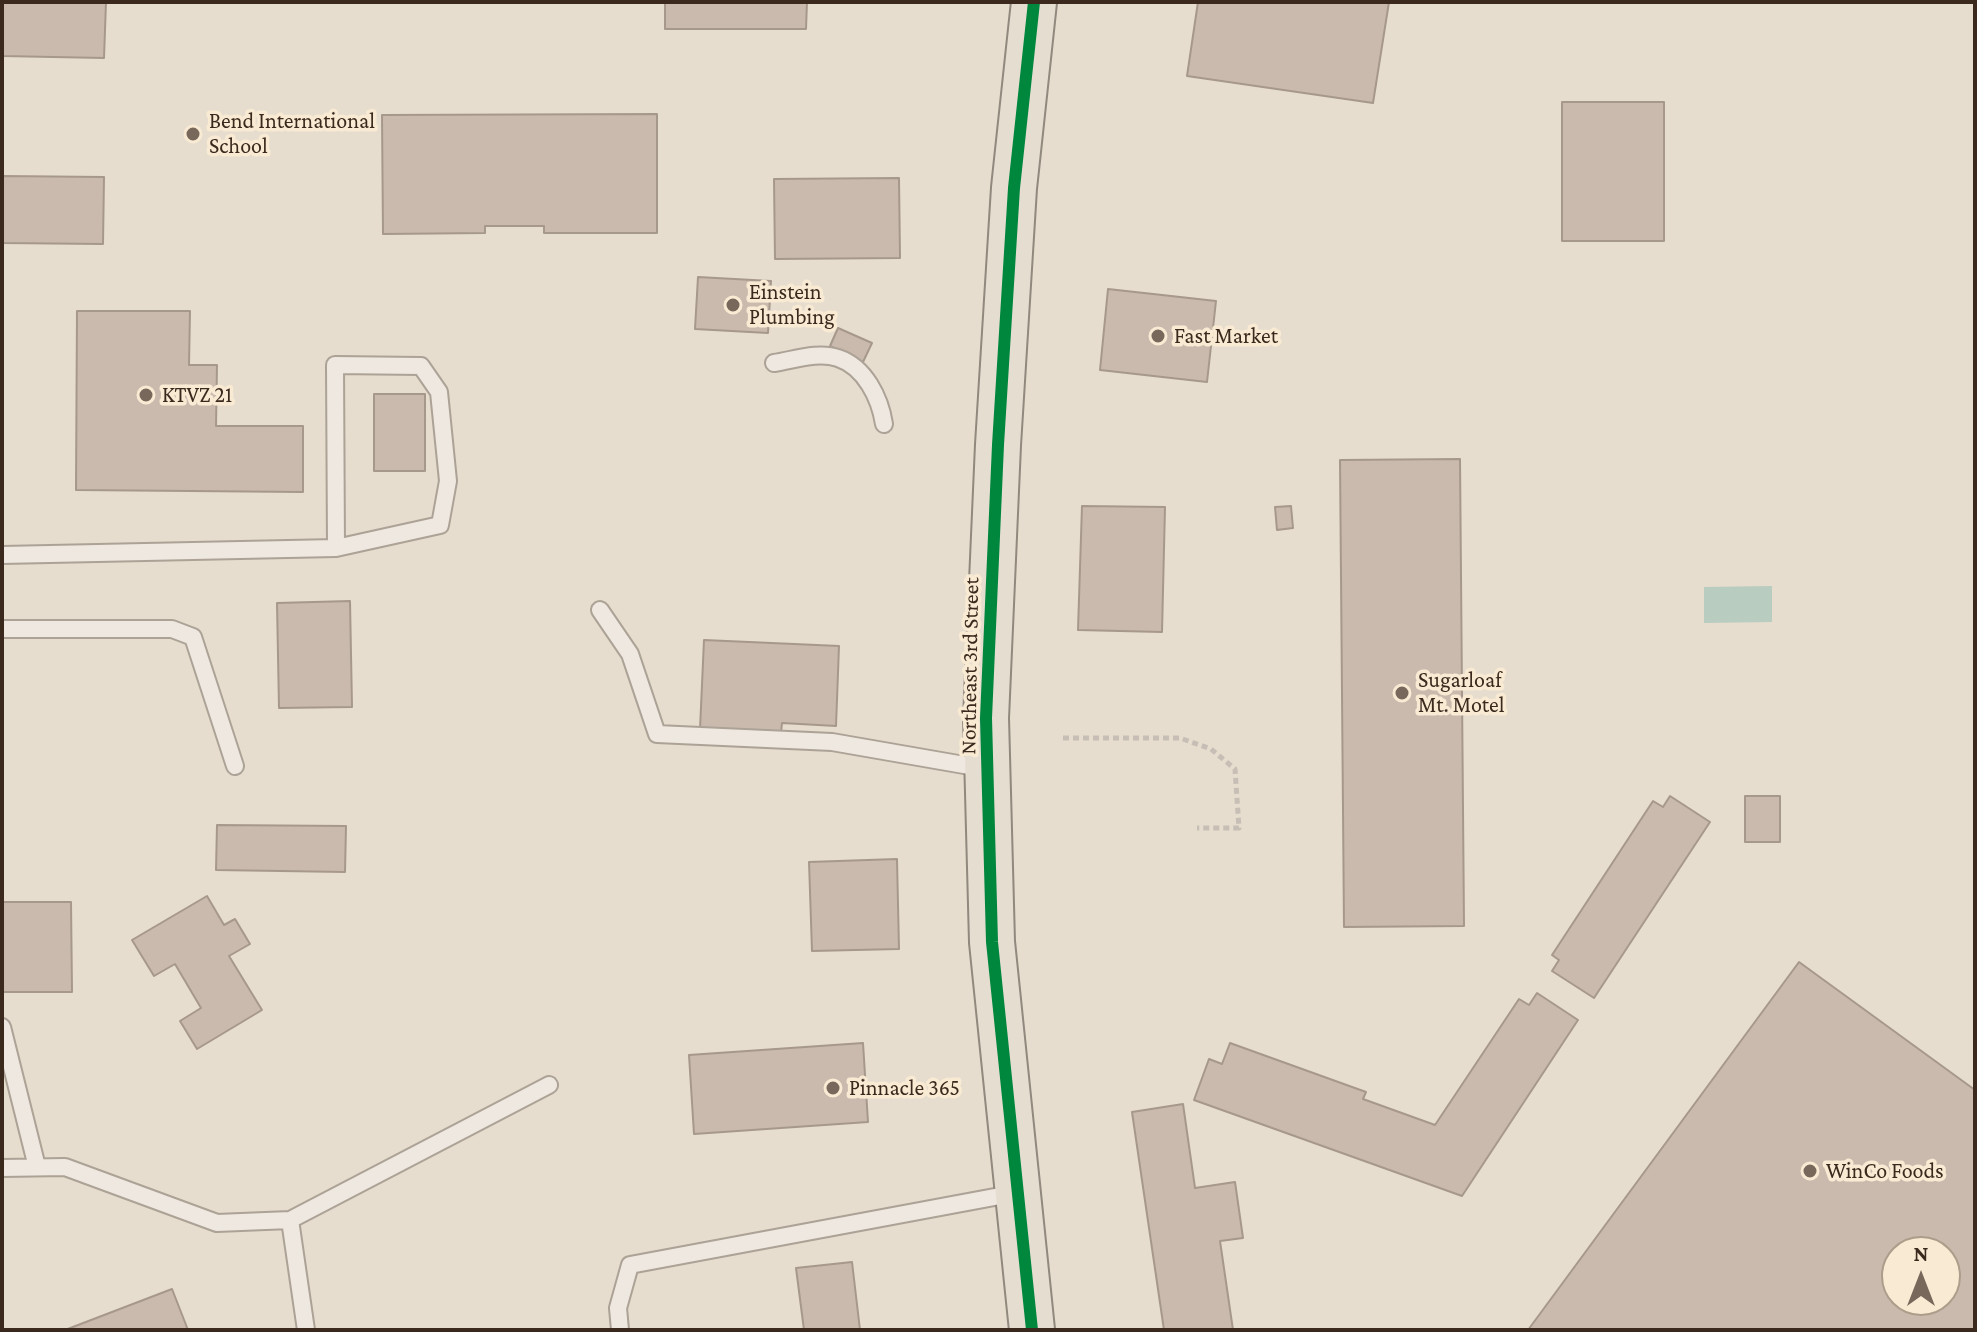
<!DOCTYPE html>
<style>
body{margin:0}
#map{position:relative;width:1977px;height:1332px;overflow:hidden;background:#e6ddce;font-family:"Crimson Pro",serif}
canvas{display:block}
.frame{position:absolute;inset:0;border:4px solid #3b291d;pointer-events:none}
.north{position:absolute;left:1881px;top:1236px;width:80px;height:80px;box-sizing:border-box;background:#f8ead3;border:2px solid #ac9d8a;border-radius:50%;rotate:0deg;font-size:22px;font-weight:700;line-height:32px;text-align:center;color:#3b291d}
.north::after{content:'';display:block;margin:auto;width:28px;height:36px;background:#77685b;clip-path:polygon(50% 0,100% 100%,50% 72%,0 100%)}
</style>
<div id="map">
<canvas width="1977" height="1332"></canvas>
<div class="frame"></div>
<div class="north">N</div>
</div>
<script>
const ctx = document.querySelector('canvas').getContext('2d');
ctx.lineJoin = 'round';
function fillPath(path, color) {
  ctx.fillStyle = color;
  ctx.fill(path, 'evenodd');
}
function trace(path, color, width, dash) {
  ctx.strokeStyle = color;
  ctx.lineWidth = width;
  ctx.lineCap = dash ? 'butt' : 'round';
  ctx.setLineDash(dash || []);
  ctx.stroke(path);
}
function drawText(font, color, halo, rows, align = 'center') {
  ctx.font = font + ' "Crimson Pro",serif';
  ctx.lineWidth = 7;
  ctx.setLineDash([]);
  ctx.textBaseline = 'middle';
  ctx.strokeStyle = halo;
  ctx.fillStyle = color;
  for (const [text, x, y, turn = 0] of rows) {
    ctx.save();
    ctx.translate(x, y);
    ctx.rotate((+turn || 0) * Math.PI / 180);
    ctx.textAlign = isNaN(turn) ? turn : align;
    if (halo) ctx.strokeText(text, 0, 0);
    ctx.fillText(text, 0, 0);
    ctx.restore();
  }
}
const water = new Path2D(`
 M1772 586V622L1704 623V587Z`);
const building = new Path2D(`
 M2 2H106L104 58 2 56Z
 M665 2H807L806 29H665Z
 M1198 2H1389L1373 103 1187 76Z
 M1562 102H1664V241H1562Z
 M657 114V233H544V226H485V233L383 234 382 115Z
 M2 176 104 177 103 244 2 243Z
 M899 178 900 258 775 259 774 179Z
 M698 277 771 281 768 333 695 329Z
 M1108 289 1216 301 1207 382 1100 370Z
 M77 311H190L189 365H217L216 426H303V492L76 490Z
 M838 328 872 343 863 362 830 346Z
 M374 394H425V471H374Z
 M1460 459 1464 926 1344 927 1340 460Z
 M1082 506 1165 507 1162 632 1078 630Z
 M1291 506 1293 528 1277 530 1275 507Z
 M350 601 352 707 279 708 277 603Z
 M704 640 839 646 836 726 782 723 781 733 700 729Z
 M1670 796 1710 822 1594 998 1552 971 1559 960 1552 955 1653 801 1663 807Z
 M1745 796H1780V842H1745Z
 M217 825 346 826 345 872 216 870Z
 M897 859 899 949 812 951 809 862Z
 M207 896 224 925 235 919 250 944 229 956 262 1010 197 1049 180 1021 201 1008 175 964 154 976 132 940Z
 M2 902H71L72 992H2Z
 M1799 962 1975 1090V1330H1528ZM1897 1252H1945V1300H1897Z
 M1537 993 1578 1020 1462 1196 1194 1100 1209 1059 1222 1064 1230 1043 1366 1092 1363 1099 1435 1125 1519 999 1529 1005Z
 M863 1043 868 1122 694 1134 689 1055Z
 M1183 1104 1195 1188 1235 1182 1243 1238 1220 1241 1233 1330H1164L1132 1112Z
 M852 1262 860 1330H804L796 1268Z
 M172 1289 188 1330H65Z`);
const path = new Path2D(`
 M1063 738H1180L1211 749 1235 769 1239 828H1197`);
const lane = new Path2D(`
 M774 363C794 360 818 351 838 358 865 367 880 398 884 424
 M2 555 336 548 440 525 448 481 439 392 421 366 335 365 336 548
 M600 610 630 654 657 734 832 742 987 769
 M2 629H172L193 637 235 766
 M2 1027 37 1167
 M2 1168 65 1167 217 1223 290 1220 549 1085
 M290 1220 306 1330
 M620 1330 618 1308 630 1265 1016 1193`);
const primary = new Path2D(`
 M1032 1330 992 942 986 718 998 445 1014 188 1034 2`);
const cycleway = new Path2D(`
 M1032 1330 992 942 986 718 998 445 1014 188 1034 2`);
const markers = [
 [193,134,8,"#77685b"],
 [733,305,8,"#77685b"],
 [1158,336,8,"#77685b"],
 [146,395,8,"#77685b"],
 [1402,693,8,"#77685b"],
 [833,1088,8,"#77685b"],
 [1810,1171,8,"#77685b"]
];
const poiNames = [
 ["Bend International",209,121],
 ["School",209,146],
 ["Einstein",749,292],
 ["Plumbing",749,317],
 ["Fast Market",1174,336],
 ["KTVZ 21",162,395],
 ["Sugarloaf",1418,680],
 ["Mt. Motel",1418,705],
 ["Pinnacle 365",849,1088],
 ["WinCo Foods",1826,1171]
];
const streetNames = [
 ["Northeast 3rd Street",970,666,-89]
];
fillPath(water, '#b8ccbf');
fillPath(building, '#cabaae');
trace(building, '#a7988c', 2);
trace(lane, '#aca296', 20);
trace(primary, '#91887e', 48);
trace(path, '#c7bfb6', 5, [6, 4]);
trace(lane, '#eee8e0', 16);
trace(primary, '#e6ddd1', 44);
trace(cycleway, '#00873e', 12);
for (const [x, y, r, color] of markers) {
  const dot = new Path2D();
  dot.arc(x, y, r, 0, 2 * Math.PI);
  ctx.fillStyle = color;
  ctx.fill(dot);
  trace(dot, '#f8ead3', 3);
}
drawText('22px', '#3b291d', '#f8ead3', poiNames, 'left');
drawText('22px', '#3b291d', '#f8ead3', streetNames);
</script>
